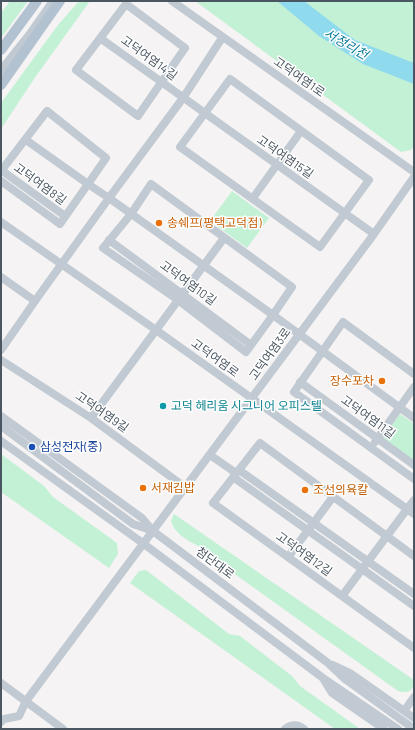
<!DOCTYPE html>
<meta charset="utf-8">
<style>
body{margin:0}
#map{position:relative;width:415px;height:730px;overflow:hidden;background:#f5f3f3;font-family:Barlow,sans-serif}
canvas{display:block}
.frame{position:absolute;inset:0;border:2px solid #4a5661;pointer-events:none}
</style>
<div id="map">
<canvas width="415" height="730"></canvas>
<div class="frame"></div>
</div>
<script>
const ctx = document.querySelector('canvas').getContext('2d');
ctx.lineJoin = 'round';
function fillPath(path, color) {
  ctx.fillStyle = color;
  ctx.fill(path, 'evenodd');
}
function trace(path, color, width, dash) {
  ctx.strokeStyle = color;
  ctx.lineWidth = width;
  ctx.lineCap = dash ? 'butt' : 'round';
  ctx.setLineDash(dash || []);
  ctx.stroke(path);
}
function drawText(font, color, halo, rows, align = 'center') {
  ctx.font = font + ' Barlow,"Noto Sans KR",sans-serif';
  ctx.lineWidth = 3;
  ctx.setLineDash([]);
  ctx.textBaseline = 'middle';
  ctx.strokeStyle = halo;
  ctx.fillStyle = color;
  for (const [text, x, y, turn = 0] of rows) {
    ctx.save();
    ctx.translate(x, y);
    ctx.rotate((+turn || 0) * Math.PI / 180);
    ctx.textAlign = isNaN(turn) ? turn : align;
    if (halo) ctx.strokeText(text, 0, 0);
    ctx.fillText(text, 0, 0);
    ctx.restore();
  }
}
const green = new Path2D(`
 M10 1H28L1 38V13Z
 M79 1H90L36 76 1 129V103L58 25Z
 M195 1H414V146L411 150 401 152Z
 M232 191 269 218 247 248 210 221Z
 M400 414 414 424V462L382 437Z
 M1 454 44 486 53 497 117 543 118 554 109 568 1 492Z
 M174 514 414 680C414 691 408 694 398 691L232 572C226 566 220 560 213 555 199 544 176 539 171 521Z
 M146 570 229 634 240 636 292 676 300 686 360 729H335L130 583 139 571Z`);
const water = new Path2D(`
 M277 1H304L355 40 414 63V84L363 64 319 36Z`);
const minor = new Path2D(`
 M172 1 414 172
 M126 4 185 48 138 116 76 70Z
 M100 38 374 234
 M222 38 183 98 109 198C164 237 218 276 273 315L246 352 178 300 103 248 131 214 151 184 292 287 273 315 414 418
 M1 70 29 35 53 1
 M230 79 369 180 320 247 180 147Z
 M1 170 65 216
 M1 171 47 111 106 158 88 184 26 140
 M1 181 60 224 88 184 109 198 35 301 1 277
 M253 198 301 131
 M1 222 156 330 414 514
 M109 240 251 345
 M1 350 35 301
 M1 360 91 418 186 488
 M414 374 343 322 294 392 414 479
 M300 382 414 465
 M1 416 142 518 153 531 328 663 345 679 414 729
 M91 418 224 238
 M1 426 133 524 153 531
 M1 441 144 544 323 678 398 729
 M375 442 414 387
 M210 455 236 473
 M239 470 414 594
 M233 477 414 606
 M414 556 260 443 213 503 414 648
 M288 557 333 497
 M342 596 414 500
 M333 665 350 673 414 718
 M324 680 332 693 384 729
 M1 683 63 729
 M404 711 414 697
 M1 722 4 719 19 716 26 701 374 234 414 177
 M285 729C292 724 297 724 304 729`);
const major = new Path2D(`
 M1 50 37 1
 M1 85 60 1`);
const markers = [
 [159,223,4,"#e8710a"],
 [382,381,4,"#e8710a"],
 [163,406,4,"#0f9aa8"],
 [32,447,4,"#1a4fb4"],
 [143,488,4,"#e8710a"],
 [305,490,4,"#e8710a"]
];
const streetNames = [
 ["고덕여염14길",149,58,36],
 ["고덕여염1로",299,77,35],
 ["고덕여염15길",285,157,35],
 ["고덕여염8길",40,184,36],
 ["고덕여염10길",188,283,36],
 ["고덕여염3로",270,354,-54],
 ["고덕여염로",215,358,36],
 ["고덕여염9길",102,412,35],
 ["고덕여염11길",368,417,36],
 ["고덕여염12길",304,554,36],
 ["첨단대로",215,563,37]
];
const foodNames = [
 ["송쉐프(평택고덕점)",167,223],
 ["장수포차",374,381,"right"],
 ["서재김밥",151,488],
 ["조선의육칼",313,490]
];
const cultureNames = [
 ["고덕 헤리움 시그니어 오피스텔",171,406]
];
const transitNames = [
 ["삼성전자(중)",40,447]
];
const waterNames = [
 ["서정리천",346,44,30]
];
fillPath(green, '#c3f1d5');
fillPath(water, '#90daee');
trace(minor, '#c1cad2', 8);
trace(major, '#b3c2d1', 10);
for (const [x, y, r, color] of markers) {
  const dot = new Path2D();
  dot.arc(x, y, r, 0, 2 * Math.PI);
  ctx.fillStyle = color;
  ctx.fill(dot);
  trace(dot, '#fff', 1.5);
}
drawText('12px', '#4a5661', '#fff', streetNames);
drawText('12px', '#c56008', '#fff', foodNames, 'left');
drawText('12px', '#0d838f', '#fff', cultureNames, 'left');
drawText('12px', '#164399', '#fff', transitNames, 'left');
drawText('italic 13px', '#0c7c9b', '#fff', waterNames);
</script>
